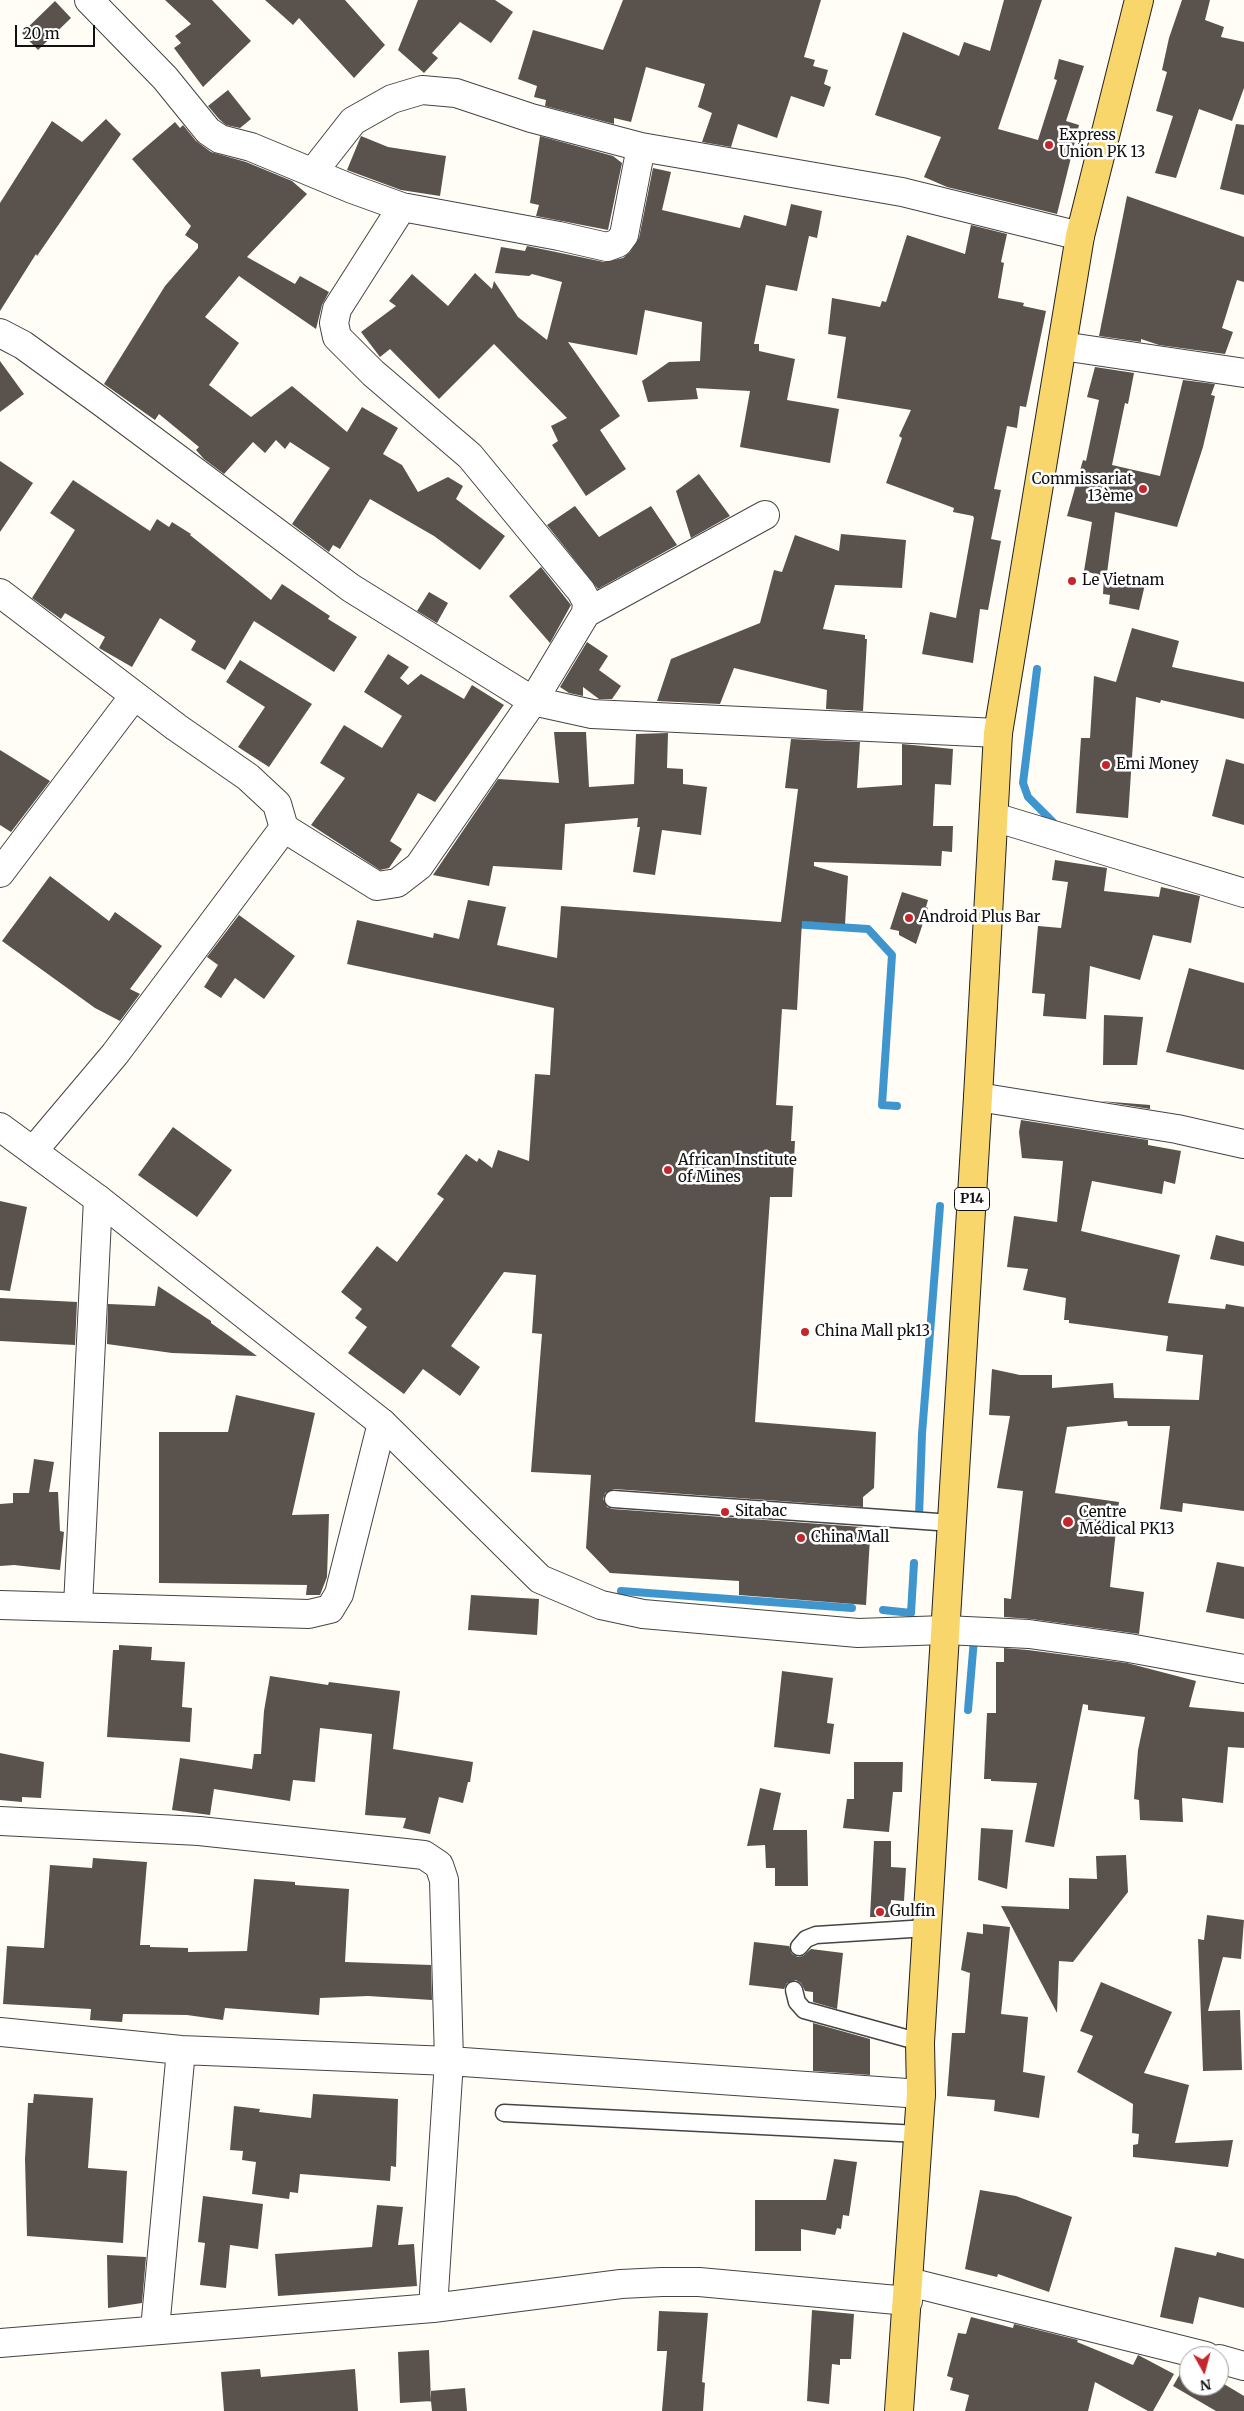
<!DOCTYPE html>
<meta charset="utf-8">
<style>
body{margin:0}
#map{position:relative;width:1244px;height:2411px;overflow:hidden;background:#fffdf5;font-family:Merriweather,serif}
canvas{display:block}
.north{position:absolute;left:1179px;top:2346px;width:50px;height:50px;box-sizing:border-box;background:#fff;border:1px solid #a0a0a0;border-radius:50%;rotate:173deg;font-size:14px;font-weight:700;line-height:20px;text-align:center;color:#111}
.north::after{content:'';display:block;margin:auto;width:18px;height:22px;background:#c4262e;clip-path:polygon(50% 0,100% 100%,50% 72%,0 100%)}
.scale{position:absolute;left:15px;top:25px;width:80px;height:22px;box-sizing:border-box;border:2px solid #111;border-top:0;padding-left:6px;font-size:15px;line-height:18px;white-space:nowrap;color:#111;-webkit-text-stroke:4px #fff;paint-order:stroke}
</style>
<div id="map">
<canvas width="1244" height="2411"></canvas>
<div class="north">N</div>
<div class="scale">20 m</div>
</div>
<script>
const ctx = document.querySelector('canvas').getContext('2d');
ctx.lineJoin = 'round';
function trace(path, color, width, dash) {
  ctx.strokeStyle = color;
  ctx.lineWidth = width;
  ctx.lineCap = dash ? 'butt' : 'round';
  ctx.setLineDash(dash || []);
  ctx.stroke(path);
}
function fillPath(path, color) {
  ctx.fillStyle = color;
  ctx.fill(path, 'evenodd');
}
function drawText(font, color, halo, rows, align = 'center') {
  ctx.font = font + ' Merriweather,serif';
  ctx.lineWidth = 5;
  ctx.setLineDash([]);
  ctx.textBaseline = 'middle';
  ctx.strokeStyle = halo;
  ctx.fillStyle = color;
  for (const [text, x, y, turn = 0] of rows) {
    ctx.save();
    ctx.translate(x, y);
    ctx.rotate((+turn || 0) * Math.PI / 180);
    ctx.textAlign = isNaN(turn) ? turn : align;
    if (halo) ctx.strokeText(text, 0, 0);
    ctx.fillText(text, 0, 0);
    ctx.restore();
  }
}
const stream = new Path2D(`
 M1037 669 1023 783 1028 797 1053 822
 M792 924 868 929 892 955 882 1105 897 1106
 M919 1516 922 1434 940 1206
 M621 1591 852 1608
 M883 1610 911 1613 914 1563
 M968 1710 974 1639`);
const building = new Path2D(`
 M165 0H212L251 41 203 87 174 48 181 43 175 36 191 24Z
 M265 0H345L385 45 354 78 299 18 293 25Z
 M418 0H495L513 12 491 43 460 22 432 53 438 58 424 73 398 50Z
 M623 0H821L804 57 815 60 813 66 828 70 824 84 831 87 824 107 791 96 777 138 738 124 731 147 702 142 712 113 698 107 705 84 646 67 631 122 614 118V124L545 106 546 100 534 97 537 86 518 79 533 30 603 50Z
 M1004 0H1042L998 129 1038 140 1057 80 1054 79 1059 59 1084 66 1066 121 1079 125 1057 214 947 187 924 177 941 137 875 115 903 32 959 56 964 42 990 51Z
 M1182 0H1210L1205 20 1224 27 1221 37 1244 42V88L1232 121 1199 109 1176 178 1155 173 1173 116 1156 111 1167 72 1162 70 1169 38Z
 M55 1 71 18 38 50 22 33Z
 M228 90 251 119 240 128 226 125 219 119 208 106Z
 M106 119 121 134 37 256 36 254 0 311V203L52 121 82 142Z
 M175 122 180 128 183 125 196 141 211 152 246 162 292 181 307 194 247 257 295 284 300 276 329 292 322 305 316 329 239 276 205 317 239 343 209 385 251 417 292 386 347 432 362 407 398 428 383 454 402 465 418 492 448 477 463 486 456 499 505 536 480 570 434 536 370 499 340 549 333 545 329 552 292 524 330 468 290 442 285 449 276 440 265 453 253 442 224 474 204 459 196 450 199 447 159 414 155 420 104 384 165 286 198 248V244L185 235 191 226 132 159Z
 M1236 124 1244 125V195L1220 189Z
 M361 136 388 147 446 156 440 196 401 190 347 170Z
 M540 136 613 156 622 163 608 230 536 216 539 205 530 203Z
 M653 168 671 172 662 210 740 228 744 215 786 226 791 204 822 211 817 238 809 236 797 291 766 285 754 344H759V351L795 359 787 400 839 409 830 463 740 447 750 391 696 388 698 399 648 402 642 381 669 362 700 361 702 322 645 310 637 355 568 342 620 416 600 430 626 469 586 496 552 445 558 441 551 426 567 418 494 344 439 399 390 349 380 357 361 332 396 306 389 301 412 274 448 306 475 273 492 289 494 281 518 317 547 340 562 282 532 274 529 276 495 273 501 247 525 251 527 246 604 262 623 258 630 252 639 238Z
 M1127 196 1244 237V282L1237 280 1222 328 1233 332 1225 354 1159 345 1141 339V342L1099 336Z
 M971 225 1007 234 1001 262 1004 263 998 298 1024 303 1023 306 1046 311 1026 407 1020 406 1017 428 1007 426 994 489 1001 490 991 539 1001 541 988 610 980 609 973 663 922 654 930 612 956 618 974 518 973 516 953 512 954 508 886 483 902 438 899 436 911 410 837 398 846 337 828 334 832 298 880 307 882 301 886 302 907 235 965 254Z
 M0 361 24 394 0 412Z
 M1095 367 1134 373 1128 404 1125 403 1112 465 1160 476 1183 380 1215 384 1211 395 1215 396 1203 447 1177 527 1115 512 1107 573 1146 580 1139 610 1109 604 1110 595 1103 594 1104 576 1084 571 1092 522 1067 516 1083 460 1086 461 1099 400 1087 397Z
 M0 461 33 483 0 532Z
 M699 474 730 516 691 538 676 491Z
 M73 480 150 531 157 519 169 527 172 522 191 534 190 535 271 600 282 584 330 616 328 619 357 637 334 672 254 621 225 670 191 650 196 641 160 618 132 667 99 648 105 637 65 613 61 619 32 598 75 530 50 513Z
 M575 506 599 537 651 506 677 545 598 589 547 525Z
 M841 534 906 540 902 588 835 585 823 629 865 635V639H867L863 711 826 709 827 690 734 668 720 704 657 701 671 659 760 623 774 570 782 572 795 535 839 551Z
 M541 567 571 605 550 643 509 596Z
 M429 592 448 603 437 623 417 611Z
 M1132 628 1179 641 1172 667 1244 682V719L1161 700 1160 703 1136 697 1128 818 1076 813 1081 738H1090L1094 676 1116 682Z
 M587 642 608 656 599 670 621 686 612 699H599L583 687V696L569 693 560 687Z
 M388 654 409 667 400 678 408 685 421 674 464 699 472 685 504 705 435 802 418 793 390 841 402 849 389 868 380 870 311 825 345 778 320 763 344 725 382 748 402 716 364 692Z
 M240 660 312 704 269 767 238 747 265 707 226 682Z
 M554 732H586L589 787 634 784 636 734 668 733 667 768 683 769V784L707 787 701 835 662 830 655 875 633 872 640 827H637L638 818 565 824 562 870 493 866 489 886 433 875 498 779 559 783Z
 M791 739 860 742 857 788 902 785V744L953 749 951 785 935 784 933 826H953L952 852 942 851 941 866 814 862V866L848 876 845 924 802 921 797 1010 782 1009 776 1105 793 1106 791 1141H795L792 1197H770L755 1422 876 1432 874 1488 863 1497V1507L614 1489 605 1493 603 1499 607 1507 612 1509 862 1527 870 1538 866 1605 739 1595V1581L610 1573 586 1548 591 1475 531 1472 542 1334 532 1333 536 1275 504 1272 451 1346 480 1367 460 1396 423 1369 404 1394 348 1353 367 1327 355 1318 362 1309 341 1292 377 1246 397 1262 444 1199 437 1194 466 1154 477 1162 479 1158 492 1168 498 1150 529 1161 535 1074 550 1075 554 1008 347 964 357 920 433 938 434 933 459 939 468 900 506 907 497 945 557 958 561 906 781 922 798 789 785 788Z
 M0 750 50 781 11 832 0 825Z
 M1226 759 1244 764V825L1212 816Z
 M1055 860 1107 868 1104 891 1159 897 1161 887 1200 896 1191 943 1153 935 1140 980 1090 966 1086 1019 1043 1016 1045 994 1032 993 1038 926 1061 928 1068 882 1052 880Z
 M50 876 109 921 115 912 162 946 130 989 140 994 120 1021 95 1008 2 941Z
 M902 892 928 900 926 907 928 908 916 944 899 935V931L890 929Z
 M239 915 295 956 264 999 235 978 221 998 204 987 218 965 207 957Z
 M1189 968 1244 983V1070L1166 1052Z
 M1104 1015 1143 1017 1137 1065H1103Z
 M1100 1101 1150 1105V1109Z
 M1021 1120 1148 1140V1145L1181 1151 1175 1184 1164 1181 1162 1194 1092 1181 1081 1231 1180 1255 1168 1303 1225 1309 1226 1304 1244 1307V1511L1183 1503 1182 1512 1160 1509 1170 1426H1128L1127 1421 1067 1427 1055 1493 1119 1502 1110 1587 1144 1592 1139 1634 1031 1619 1004 1617V1598L1011 1599 1023 1491 997 1488 1010 1416 989 1415 992 1369 1020 1375H1052V1388L1113 1383 1114 1398 1199 1400 1203 1355 1166 1351 1168 1336 1069 1323V1320H1064L1066 1298 1023 1290 1028 1269 1007 1267 1014 1216 1057 1222 1063 1161 1022 1158 1019 1132Z
 M173 1127 232 1170 197 1217 138 1175Z
 M0 1201 27 1207 10 1291 0 1290Z
 M1216 1235 1244 1242V1266L1210 1259Z
 M158 1286 211 1321V1323L257 1356 172 1353 107 1344 108 1304 155 1306Z
 M0 1298 77 1302 75 1345 0 1341Z
 M236 1395 315 1413 292 1515 329 1514 327 1577 320 1595H306L307 1585 159 1583V1432H228Z
 M34 1459 54 1462 49 1492H58L60 1531 64 1532 60 1570 14 1565 0 1566V1504L13 1503V1493H29Z
 M1217 1562 1244 1567V1619L1206 1612Z
 M471 1595 539 1599 537 1635 468 1630Z
 M119 1645 152 1647 151 1660 185 1662 182 1707 192 1708 190 1742 107 1737 113 1650H119Z
 M1004 1648 1028 1650 1127 1663 1196 1681 1189 1707 1244 1712V1748L1228 1747 1223 1803 1182 1798 1183 1822 1140 1820 1139 1800 1134 1799 1138 1750 1145 1717 1088 1710V1705L1083 1704 1054 1847 1025 1842 1037 1783 991 1781V1779H984L987 1713H996V1662H1004Z
 M782 1671 833 1678 827 1723 834 1724 830 1754 774 1747Z
 M270 1676 328 1685 329 1682 400 1691 393 1749 473 1762 470 1782H468L463 1803 439 1797 430 1834 403 1828 406 1818 365 1815 372 1734 320 1728 315 1782 293 1780 290 1801 214 1789 210 1815 172 1810 180 1758 252 1769 254 1754H261L264 1711Z
 M0 1753 44 1762 41 1798 22 1797V1802L0 1800Z
 M854 1762H903L902 1792H893L889 1832 843 1828 847 1799H854Z
 M760 1788 781 1793 773 1830H807L808 1886H775V1868H766L765 1845 747 1846Z
 M981 1828 1013 1830 1007 1889 978 1880Z
 M874 1841H891V1867L906 1868 904 1901 891 1900 890 1917H870Z
 M1126 1855 1128 1892 1073 1962 1059 1961 1057 2013 1001 1906 1069 1909V1878L1097 1879 1096 1856Z
 M93 1858 147 1862 140 1945H150V1947L188 1948V1952L247 1951 254 1879 295 1882V1885L349 1889 345 1962 431 1965 432 2000 368 1996 320 1998 319 2015 225 2008 223 2020 187 2015 123 2014 122 2022 90 2020 91 2009 3 2004 7 1946 44 1948 50 1865 92 1868Z
 M1207 1915 1244 1920 1241 1959 1223 1957 1208 2011 1240 2010 1242 2070 1203 2071 1198 1939 1204 1940Z
 M983 1924 1010 1927 1001 2014 1028 2017 1023 2072 1045 2076 1039 2118 994 2111 995 2100 947 2096 952 2033H965L970 1973 961 1970 967 1932 983 1934Z
 M754 1942 789 1946 792 1954 798 1957 803 1956 811 1949 843 1953 837 2009 813 2002V1992L805 1991 801 1983 796 1980 787 1983 784 1989 749 1985Z
 M1101 1982 1172 2012 1144 2073 1189 2085 1175 2143 1233 2140 1228 2167 1133 2157V2145L1138 2144 1139 2134 1132 2133 1133 2104 1077 2072 1093 2036 1080 2031Z
 M813 2023 870 2039V2075L813 2071Z
 M34 2094 93 2098 88 2168 127 2171 123 2243 27 2236 25 2159 28 2103H33Z
 M313 2094 398 2099 396 2167 391 2166 390 2181 300 2174 298 2193 290 2192 289 2199 252 2194 256 2162 242 2160 243 2151 230 2150 234 2106 260 2109 259 2112 311 2118Z
 M834 2159 857 2162 849 2216 843 2215 841 2229 837 2228 835 2235 801 2229V2251H755V2200H826Z
 M980 2190 1016 2196 1072 2217 1049 2292 998 2274 997 2277 965 2269Z
 M203 2196 263 2204 258 2249 230 2245 226 2288 200 2285 205 2243 198 2242Z
 M377 2205 403 2207 398 2245 414 2244 417 2286 278 2296 275 2254 372 2247Z
 M1175 2247 1216 2256 1217 2252 1244 2259V2308L1199 2297 1193 2324 1160 2317Z
 M107 2255 146 2257 142 2303 108 2308Z
 M812 2310 854 2314 851 2359H840V2365L832 2364 829 2404 807 2401Z
 M659 2311 708 2313 702 2382 705 2383 703 2411H662L667 2351H657Z
 M971 2317 1013 2328 1014 2324 1078 2340 1077 2342 1133 2365 1138 2355 1140 2356 1174 2374 1153 2411H1148L1095 2382 1088 2411H965L969 2395 950 2390 953 2378 947 2376 958 2333 966 2334Z
 M429 2350 431 2401 400 2403 398 2352Z
 M1184 2367 1189 2369V2386H1219V2382L1224 2384 1244 2396V2411H1216L1173 2386Z
 M260 2369 261 2377 355 2369 358 2411H224L221 2372Z
 M465 2388 467 2411H432L430 2391Z`);
const service = new Path2D(`
 M613 1499 952 1523
 M799 1947 806 1939 816 1935 927 1928
 M794 1990 797 2002 804 2010 920 2042
 M504 2113 919 2134`);
const minor = new Path2D(`
 M89 0 165 78 208 131 220 139 251 147 352 189 402 207 559 236 607 247 618 243 624 235 641 147
 M313 172 353 121 392 99 422 90 456 93 531 118 641 147 902 192 1080 236
 M0 333 23 345 103 403 351 588 533 701 592 714 998 733
 M1062 346 1244 373
 M0 593 176 727 248 777 277 804 284 828 377 886 397 883 419 866 533 701 586 613 587 602 581 591 470 456 373 373 337 337 334 323 337 309 402 207
 M586 613 765 515
 M994 817 1244 893
 M0 873 134 696
 M978 1097 1177 1129 1244 1144
 M34 1150 115 1054 284 828
 M0 1605 309 1614 330 1609 339 1594 382 1423
 M78 1606 98 1199
 M945 1630 1029 1634 1129 1648 1244 1669
 M0 1821 199 1831 424 1855 439 1865 444 1880 449 2061 433 2308
 M0 2032 181 2050 449 2061 921 2094
 M909 2282 1206 2356
 M155 2329 181 2050
 M0 2343 433 2308 621 2284 662 2282H699L908 2301
 M1219 2359 1244 2366`);
const tertiary = new Path2D(`
 M0 1127 98 1199 382 1423 540 1579 601 1605 643 1614 858 1633 945 1630`);
const primary = new Path2D(`
 M899 2411 921 2094 920 2042 978 1097 998 733 1080 236 1139 0`);
const markers = [
 [1049,145,5,"#c4262e"],
 [1143,489,5,"#c4262e"],
 [1072,581,5,"#c4262e"],
 [1106,765,5,"#c4262e"],
 [909,918,5,"#c4262e"],
 [668,1170,5,"#c4262e"],
 [805,1332,5,"#c4262e"],
 [725,1512,5,"#c4262e"],
 [1068,1522,6,"#c4262e"],
 [801,1538,5,"#c4262e"],
 [880,1912,5,"#c4262e"]
];
const shields = [
 [972,1199,35]
];
const shieldNames = [
 ["P14",972,1199]
];
const poiNames = [
 ["Express",1059,136],
 ["Union PK 13",1059,153],
 ["Commissariat",1133,480,"right"],
 ["13ème",1133,497,"right"],
 ["Le Vietnam",1082,581],
 ["Emi Money",1116,765],
 ["Android Plus Bar",919,918],
 ["African Institute",678,1161],
 ["of Mines",678,1178],
 ["China Mall pk13",815,1332],
 ["Sitabac",735,1512],
 ["Centre",1079,1513],
 ["Médical PK13",1079,1530],
 ["China Mall",811,1538],
 ["Gulfin",890,1912]
];
trace(stream, '#3f96cf', 8);
fillPath(building, '#5a524d');
trace(service, '#444', 19);
trace(minor, '#444', 30);
trace(tertiary, '#444', 30);
trace(primary, '#222', 30);
trace(service, '#fff', 16);
trace(minor, '#fff', 28);
trace(tertiary, '#fff', 28);
trace(primary, '#f9d66b', 28);
for (const [x, y, r, color] of markers) {
  const dot = new Path2D();
  dot.arc(x, y, r, 0, 2 * Math.PI);
  ctx.fillStyle = color;
  ctx.fill(dot);
  trace(dot, '#fff', 2);
}
for (const [x, y, w] of shields) {
  const box = new Path2D();
  box.roundRect(x - w / 2, y - 11.5, w, 23, 4);
  ctx.fillStyle = '#fff';
  ctx.fill(box);
  trace(box, '#111', 1);
}
drawText('bold 14px', '#111', null, shieldNames);
drawText('15px', '#111', '#fff', poiNames, 'left');
</script>
